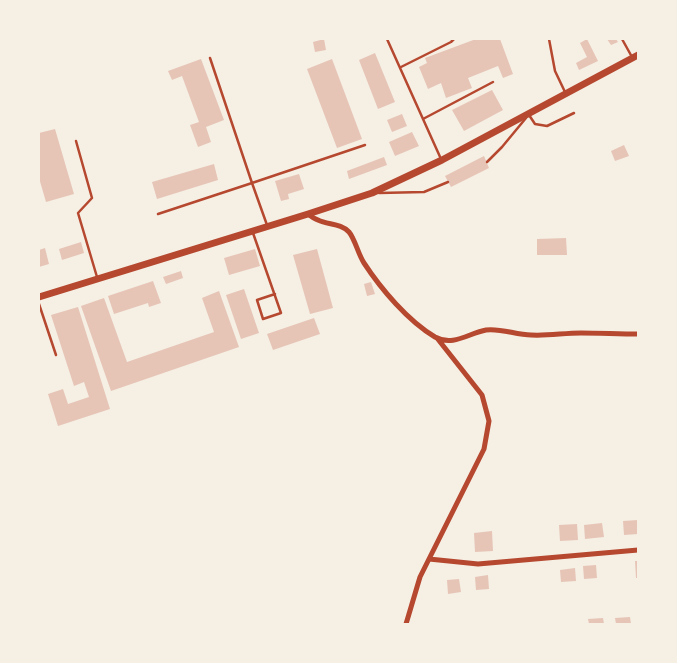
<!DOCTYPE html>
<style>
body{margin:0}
#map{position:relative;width:677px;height:663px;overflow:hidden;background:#f6efe4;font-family:Ubuntu,sans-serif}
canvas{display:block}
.frame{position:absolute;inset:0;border:40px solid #f6efe4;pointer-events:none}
</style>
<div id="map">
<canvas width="677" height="663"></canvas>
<div class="frame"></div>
</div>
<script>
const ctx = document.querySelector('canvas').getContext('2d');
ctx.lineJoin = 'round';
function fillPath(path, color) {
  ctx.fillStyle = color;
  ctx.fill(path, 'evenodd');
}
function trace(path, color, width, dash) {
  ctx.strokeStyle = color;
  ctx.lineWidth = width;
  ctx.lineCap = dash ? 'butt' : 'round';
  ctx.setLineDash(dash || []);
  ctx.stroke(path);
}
const building = new Path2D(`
 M324 39 326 50 315 52 313 42Z
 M476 39H500L513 74 503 78 498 66 468 78 472 88 446 98 441 83 428 89 419 67 427 63 425 58Z
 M587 39 598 61 579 70 576 63 587 57 580 43Z
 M607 39H616L618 42 611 45Z
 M375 53 395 102 378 109 359 60Z
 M201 59 224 120 206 127 211 142 198 147 190 125 199 122 182 76 172 80 168 71Z
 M332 59 362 139 337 148 307 69Z
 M492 90 503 110 464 131 452 110Z
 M402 114 407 126 392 132 387 120Z
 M55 129 74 194 46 202 39 178V133Z
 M412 132 419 146 395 156 389 142Z
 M624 145 629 156 615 161 611 151Z
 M484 156 489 168 451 187 445 176Z
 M384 157 387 165 349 179 347 171Z
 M214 164 218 180 157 199 152 182Z
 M299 174 304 189 288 194 289 199 281 201 275 181Z
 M566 238 567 255H537V239Z
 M81 242 84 253 62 260 59 249Z
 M45 248 49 264 39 267V250Z
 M255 249 260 266 229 275 224 258Z
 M317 249 333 308 310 314 293 255Z
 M181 271 183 278 166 284 163 277Z
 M153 281 161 303 149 307 148 303 114 314 108 296Z
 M371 282 375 294 367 296 364 284Z
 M244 289 259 333 241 339 226 295Z
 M219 291 239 347 111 391 81 306 104 298 127 362 214 332 202 298Z
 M78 307 110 409 58 426 48 394 63 389 68 404 89 397 84 382 74 386 51 315Z
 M314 318 320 334 273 350 267 334Z
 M638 520V534L624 535 623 521Z
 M602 523 604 537 585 539 584 525Z
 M577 524 578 540 560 541 559 525Z
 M492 531 493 551 475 552 474 533Z
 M635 561H638V578H636Z
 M596 565 597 578 584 579 583 566Z
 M575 568 576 581 561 582 560 570Z
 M488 575 489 589 476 590 475 577Z
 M459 579 461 592 448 594 447 580Z
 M630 617 631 624H616L615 618Z
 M603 618 604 624H589L588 619Z`);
const service = new Path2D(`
 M387 39 441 159
 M549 39 555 71 565 92
 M622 39 632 57
 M210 58 252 183 365 145
 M401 67 451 42 454 39
 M529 115 535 124 547 126 574 113
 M423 119 493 82
 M76 141 92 198 78 213 97 277
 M487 162 502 147 526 118
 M379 193 424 192 448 182
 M158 214 252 183 267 225
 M253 233 281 313 263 319 257 300 275 294
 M39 304 56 355`);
const minor = new Path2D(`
 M308 214C311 216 314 219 318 220 328 225 341 223 349 232 355 239 358 254 364 263 381 289 408 321 435 337 453 347 469 333 486 330 501 328 516 335 531 335 548 336 564 333 581 333 600 333 619 334 638 334
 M429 559 484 449 489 421 482 395 437 338
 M406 624 420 577 429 559 478 564 638 550`);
const secondary = new Path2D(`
 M39 297 308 214 372 193 442 160 638 55`);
fillPath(building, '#e6c5b7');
trace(service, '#b5482f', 2.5);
trace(minor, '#b5482f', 5);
trace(secondary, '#b5482f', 7);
</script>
